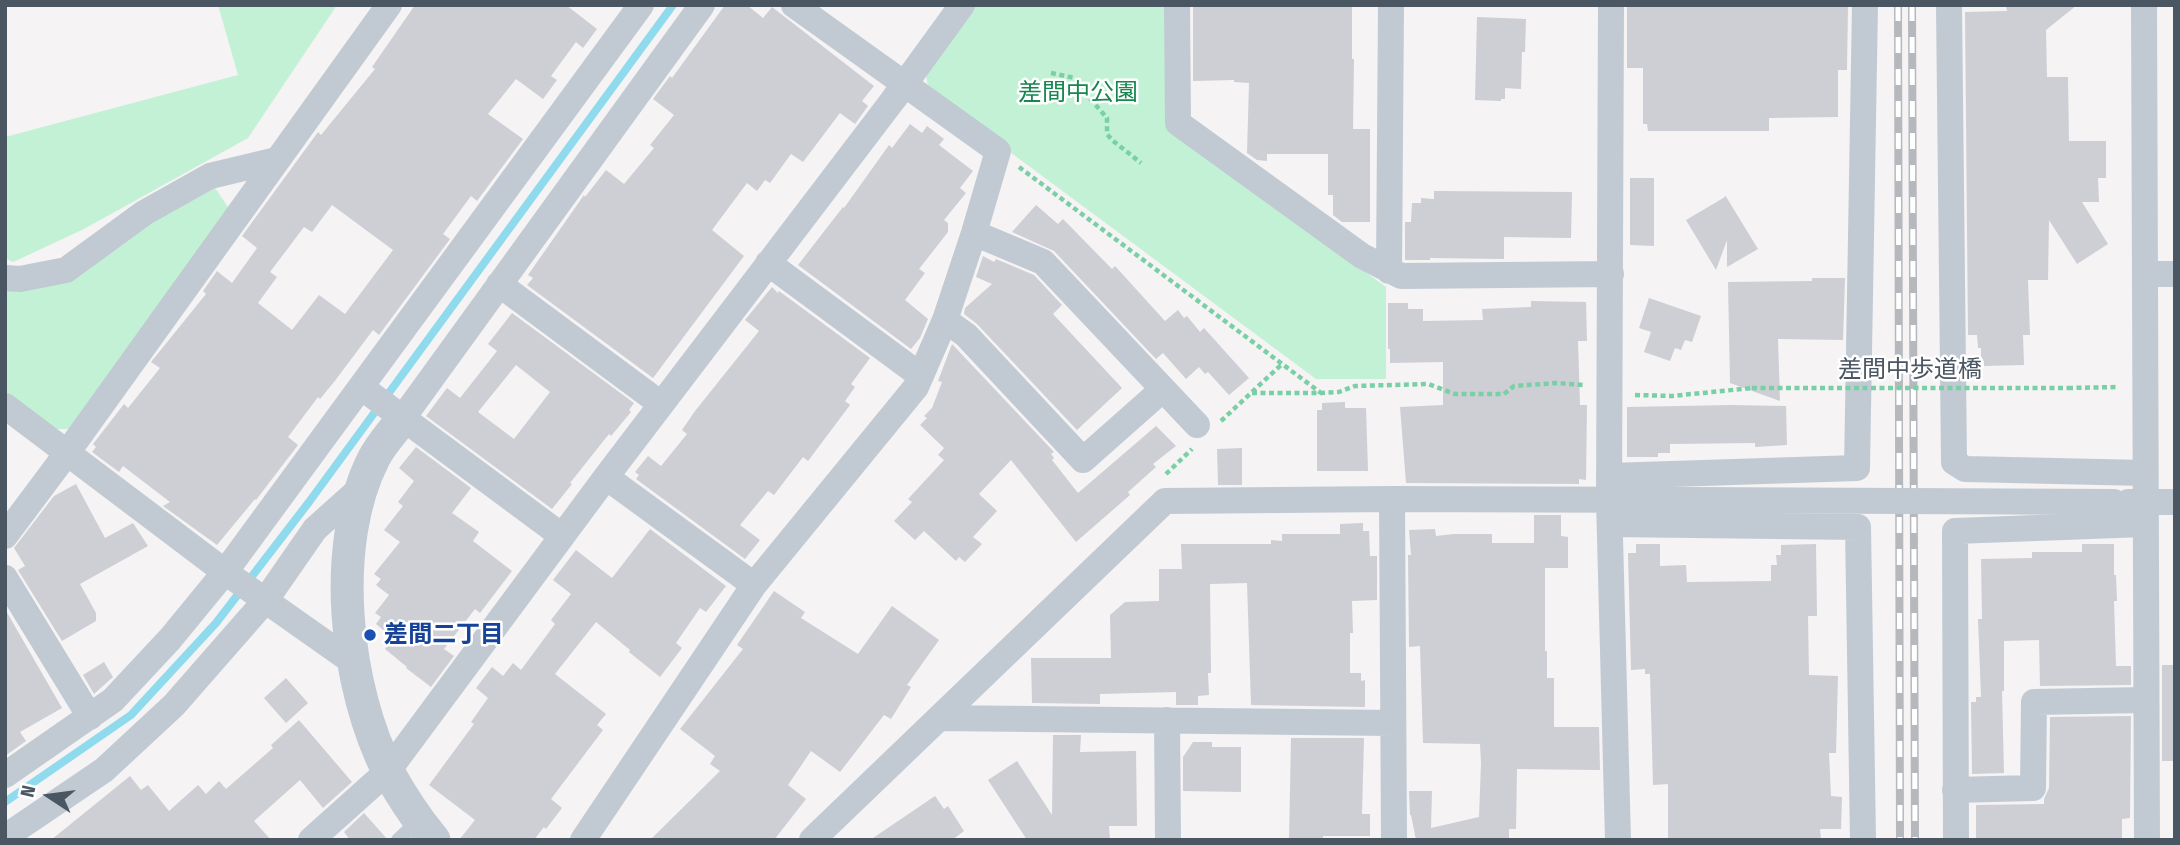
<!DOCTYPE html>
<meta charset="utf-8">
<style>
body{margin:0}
#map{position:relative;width:2180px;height:845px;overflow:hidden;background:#f5f3f3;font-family:"Fira Sans Condensed",sans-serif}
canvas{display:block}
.frame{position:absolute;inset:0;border:7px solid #4a5661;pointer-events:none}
.north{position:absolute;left:14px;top:761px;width:70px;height:70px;-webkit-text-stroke:5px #fff;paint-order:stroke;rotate:283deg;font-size:19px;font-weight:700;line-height:28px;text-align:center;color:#4a5661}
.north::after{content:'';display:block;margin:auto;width:24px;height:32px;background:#4a5661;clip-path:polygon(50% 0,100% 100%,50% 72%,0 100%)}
</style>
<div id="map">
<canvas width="2180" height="845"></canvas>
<div class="frame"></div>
<div class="north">N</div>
</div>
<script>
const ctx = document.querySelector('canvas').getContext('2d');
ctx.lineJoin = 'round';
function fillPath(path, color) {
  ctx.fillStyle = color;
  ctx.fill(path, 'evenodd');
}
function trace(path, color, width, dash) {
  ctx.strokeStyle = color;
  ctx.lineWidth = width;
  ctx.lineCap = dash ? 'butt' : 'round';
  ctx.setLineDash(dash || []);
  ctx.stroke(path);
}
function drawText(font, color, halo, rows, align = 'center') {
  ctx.font = font + ' "Fira Sans Condensed","Noto Sans JP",sans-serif';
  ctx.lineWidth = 5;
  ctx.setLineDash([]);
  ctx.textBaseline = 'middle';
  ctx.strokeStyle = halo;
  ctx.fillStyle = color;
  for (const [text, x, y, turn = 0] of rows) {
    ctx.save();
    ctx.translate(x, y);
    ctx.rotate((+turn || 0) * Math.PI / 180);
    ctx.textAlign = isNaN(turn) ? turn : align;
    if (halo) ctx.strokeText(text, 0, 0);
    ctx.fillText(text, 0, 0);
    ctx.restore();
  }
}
const green = new Path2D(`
 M218 5H337L248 138 84 229 13 262 5 258V137L238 75Z
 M972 5H1167L1168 129 1386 287V379H1316L929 92 925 70Z
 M213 185 230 210 72 429H44L5 400V290L146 223Z`);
const stream = new Path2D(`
 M5 802 131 715 216 623 309 502 673 5`);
const building = new Path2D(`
 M415 5H566L597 29 583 48 576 42 551 76 557 80 543 99 516 79 488 114 523 139 477 201 471 196 443 234 450 239 379 335 373 330 334 382 320 399 318 397 288 437 298 445 256 500 255 499 217 545 163 506 170 502 123 466 119 472 92 452 96 447 93 444 124 404 128 408 160 368 151 362 206 294 203 291 217 271 232 283 257 248 242 236 318 132 321 135 375 69 372 67ZM332 205 393 250 345 314 319 295 292 330 258 303 277 277 270 272 304 227 312 232Z
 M725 5H747L763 18 772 7 874 86 862 101 868 106 855 124 840 113 803 162 791 154 770 183 765 180 757 191 747 183 712 230 744 256 653 378 527 285 533 278 528 275 584 195 585 197 606 170 624 184 654 148 650 145 674 115 653 99 670 76 672 78Z
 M1193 5H1352V59H1354L1353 129H1370V222H1342L1333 215V195H1328V154H1267V161L1257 160 1247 153 1249 83 1234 82V80L1193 81Z
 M1627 5H1848L1847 70H1838V117L1769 118V131H1648L1647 124H1643V68H1627Z
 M2006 5H2077L2046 30 2047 77H2068L2069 141H2106V178H2098L2099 202H2082L2108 244 2077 264 2049 220 2048 280H2028L2030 335H2023L2024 365 1984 366V361H1981V348H1978L1977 335H1968L1965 12 2007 11Z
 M1477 17 1526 19 1525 52H1522L1521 89 1505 88V99H1501V101L1475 100Z
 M910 124 922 133 927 126 944 139 939 145 973 171 960 188 966 193 944 220 948 223V232L919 269 925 273 905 300 928 319 920 338 911 349 798 265 843 207 844 208 889 145 892 148Z
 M1630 178H1654V246L1630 245Z
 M1434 191 1572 192 1571 238 1504 237V259L1430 258V260H1405V222H1411L1412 203H1421V198L1434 199Z
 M1725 195 1758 249 1727 267V240L1716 270 1686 220 1725 197Z
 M1036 205 1058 224 1063 219 1112 269 1115 266 1165 321 1178 310 1184 318 1187 316 1200 332 1204 328 1249 378 1229 395 1208 372 1205 374 1199 367 1186 379 1163 353 1156 359 1054 251 1012 232Z
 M983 256 994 262 996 259 1034 275 1062 305 1053 314 1122 388 1077 430 977 324 964 314 965 308 992 284 976 277Z
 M1812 278H1845L1843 340 1778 339 1780 401 1730 383 1728 282 1812 281Z
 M772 287 778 293 779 291 870 358 851 384 855 387 845 401 850 405 808 461 803 457 774 495 768 491 740 525 760 540 745 559 636 479 639 475 635 472 648 456 661 466 687 434 682 430 695 411 759 331 745 320Z
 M1649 298 1701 316 1692 342 1685 340 1681 350 1675 348 1670 361 1644 352 1651 332 1639 328Z
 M1531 301 1586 302 1587 341H1578L1580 405H1587L1586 480 1579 479V484L1406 483 1400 407 1443 405V362L1390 363V349H1388V303H1408V309H1423V321L1483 320 1482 309 1531 307Z
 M512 313 634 403 629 410 631 412 611 436 609 434 570 483 572 484 552 509 426 416 447 388 460 398 497 351 488 344ZM516 365 550 392 514 439 478 412Z
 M952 344 1054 452 1051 454 1054 458 1052 460 1078 493 1156 426 1176 446 1153 464 1156 467 1128 492 1130 495 1076 542 1011 460 979 494 997 511 973 537 982 544 965 562 959 557 956 561 924 531 915 540 894 521 912 502 908 499 944 460 938 455 944 448 920 425 927 418 924 416 932 408 942 382 938 381Z
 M1345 402V408H1366L1368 471H1317V410H1322V403Z
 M1731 405 1786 406 1787 445 1755 447V443L1670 444V453H1658V457H1627V407Z
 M416 447 471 488 452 513 479 532 473 541 512 571 480 613 475 609 444 649 454 656 431 687 406 668 407 667 385 649 393 638 376 624 381 617 375 613 389 595 376 585 381 579 374 574 400 542 384 530 403 506 398 502 414 481 399 468Z
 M1242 448V485H1218L1217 449Z
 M76 484 105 538 133 523 148 546 80 584 96 613V621L62 641 18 570 25 566 14 548 54 496Z
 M1534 515H1561V536L1568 537V568H1545V651H1547V678H1554V727H1599L1600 770 1517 769 1516 829H1509V840H1416L1411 815H1410L1409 791H1432L1431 828 1479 817 1481 763 1480 744 1423 743 1420 646 1409 647 1408 555H1411L1409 530 1435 529 1436 536 1453 534H1492V543H1534Z
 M1363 523V531H1369L1370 556H1377V600L1352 601 1353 633H1350V673H1361V681L1365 680V707L1251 705 1247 583 1210 584 1211 673H1208L1209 695 1198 696V705H1176V692L1100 694V704L1032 703 1031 658H1111L1110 615 1125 602 1159 601V569H1182L1181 544H1271V540L1282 541V534H1340V524Z
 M650 529 726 586 706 612 700 608 676 643 682 648 660 677 629 652 630 650 596 622 555 674 606 714 597 725 603 730 551 799 562 808 546 829 544 827 534 840H459L475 820 429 785 474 724 471 722 488 698 476 688 492 667 503 676 513 663 521 670 555 624 551 620 571 594 553 580 576 550 612 578Z
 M1636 544H1660V566L1686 565 1687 582 1771 581V565H1777L1776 555H1781V545L1816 544 1817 616H1808L1809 675 1838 676 1836 753H1829L1831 796 1842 797 1841 829H1820L1821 840H1668V784L1653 785 1650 674H1645V669L1631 670 1628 553H1636Z
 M2082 544H2114V575H2116L2117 601H2114L2116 666H2131V685L2040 686 2039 640 2004 641V691H2002L2004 773 1972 774 1971 702H1976V697H1981L1978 619H1982L1981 559 2032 558V552H2082Z
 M774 591 805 612 801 618 858 654 892 606 939 640 907 685 911 687 891 719 884 715 840 772 811 751 788 785 806 799 774 840H650L720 771 710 764 715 756 680 729 743 649 737 645Z
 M5 609 62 708 20 732 26 741 5 756Z
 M104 662 113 677 94 694 83 675Z
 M2162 665H2175V761H2162Z
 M286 678 308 703 286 723 264 698Z
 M2131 716 2130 818 2122 819V840H1976V805L2044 804V799L2049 788 2050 717Z
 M299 720 352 782 323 808 300 780 254 821 271 840H51L130 776 141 790 148 785 169 811 198 785 206 794 219 781 226 789 273 748 271 745Z
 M1053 735H1081L1080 752 1136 751 1137 826H1109L1110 840H1027L988 780 1017 761 1052 815Z
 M1291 738H1364L1362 814H1370V836H1323V840H1289Z
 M1193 742H1212V747H1241V792L1183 791V757Z
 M935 796 944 809 948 806 964 831 952 840H870Z
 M364 813 388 840H350L344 832Z`);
const path = new Path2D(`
 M1051 73 1075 78 1083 85 1085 93 1107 118V134L1112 140 1141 163
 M1019 167 1321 393
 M2068 388 2119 387
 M1252 393H1321L1339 392 1355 386 1428 384 1455 394H1504L1514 386 1557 383 1584 385
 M1635 395 1672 396 1752 388
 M1221 421 1282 364
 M1166 474 1192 449`);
const service = new Path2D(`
 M398 840 418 821`);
const minor = new Path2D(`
 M1177 5 1178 123 1362 256 1401 276 1611 274
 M1611 5 1609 500 1618 840
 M1949 5 1954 462 1965 469 2145 473
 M2144 5 2147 840
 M974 233 1043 262 1197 425
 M768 263 921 376
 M1389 271 1391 5
 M2145 274H2175
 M5 278 20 279 66 270 144 213 210 176 277 160
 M499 284 661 404
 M945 320 966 335 1083 460 1162 390
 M361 387 562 536
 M5 406 225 572 354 663
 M402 419 702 5
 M1610 476 1857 468 1865 5
 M606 477 754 585
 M1392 499 1394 840
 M2128 502H2175
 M1611 524 1858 527 1863 840
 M5 536 67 453 389 5
 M5 578 90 717
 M939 718 1393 723
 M1167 720 1168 840
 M5 775 113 700 170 639 225 572 641 5
 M1955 790 2033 788 2034 702 2146 700
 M5 837 104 770 174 705 265 601 315 529 363 486
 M311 840 388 771 606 477 893 100 962 5
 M583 840 754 585 916 387 945 320 974 233 998 151 794 5
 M812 840 1165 501 1392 499 1692 500
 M1956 840 1955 531 2145 524`);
const tertiary = new Path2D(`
 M402 419C393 432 381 444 374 458 329 545 345 688 389 773 402 797 417 819 434 840`);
const rail = new Path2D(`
 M1898 5 1900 840
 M1912 5 1915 840`);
const pathBridge = new Path2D(`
 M1752 388H2068`);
const minorBridge = new Path2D(`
 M1692 500 2114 502`);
const markers = [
 [370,635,7,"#1a4fb4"]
];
const parkNames = [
 ["差間中公園",1078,93]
];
const streetNames = [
 ["差間中歩道橋",1910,370]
];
const transitNames = [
 ["差間二丁目",384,635]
];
fillPath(green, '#c3f1d5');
trace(stream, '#90daee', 8);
fillPath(building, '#cdcfd5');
trace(path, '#7ad0a6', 4.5, [5, 3.5]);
trace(service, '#c1cad2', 14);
trace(minor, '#c1cad2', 26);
trace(tertiary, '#c1cad2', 33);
trace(rail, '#b5b8bd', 8);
trace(rail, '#fff', 5, [16]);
trace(pathBridge, '#7ad0a6', 4.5, [5, 3.5]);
trace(minorBridge, '#c1cad2', 26);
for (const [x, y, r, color] of markers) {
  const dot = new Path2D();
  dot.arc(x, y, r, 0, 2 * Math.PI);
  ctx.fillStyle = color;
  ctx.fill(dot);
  trace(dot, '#fff', 2.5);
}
drawText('24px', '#17864f', '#fff', parkNames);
drawText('24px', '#4a5661', '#fff', streetNames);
drawText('bold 24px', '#164399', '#fff', transitNames, 'left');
</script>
